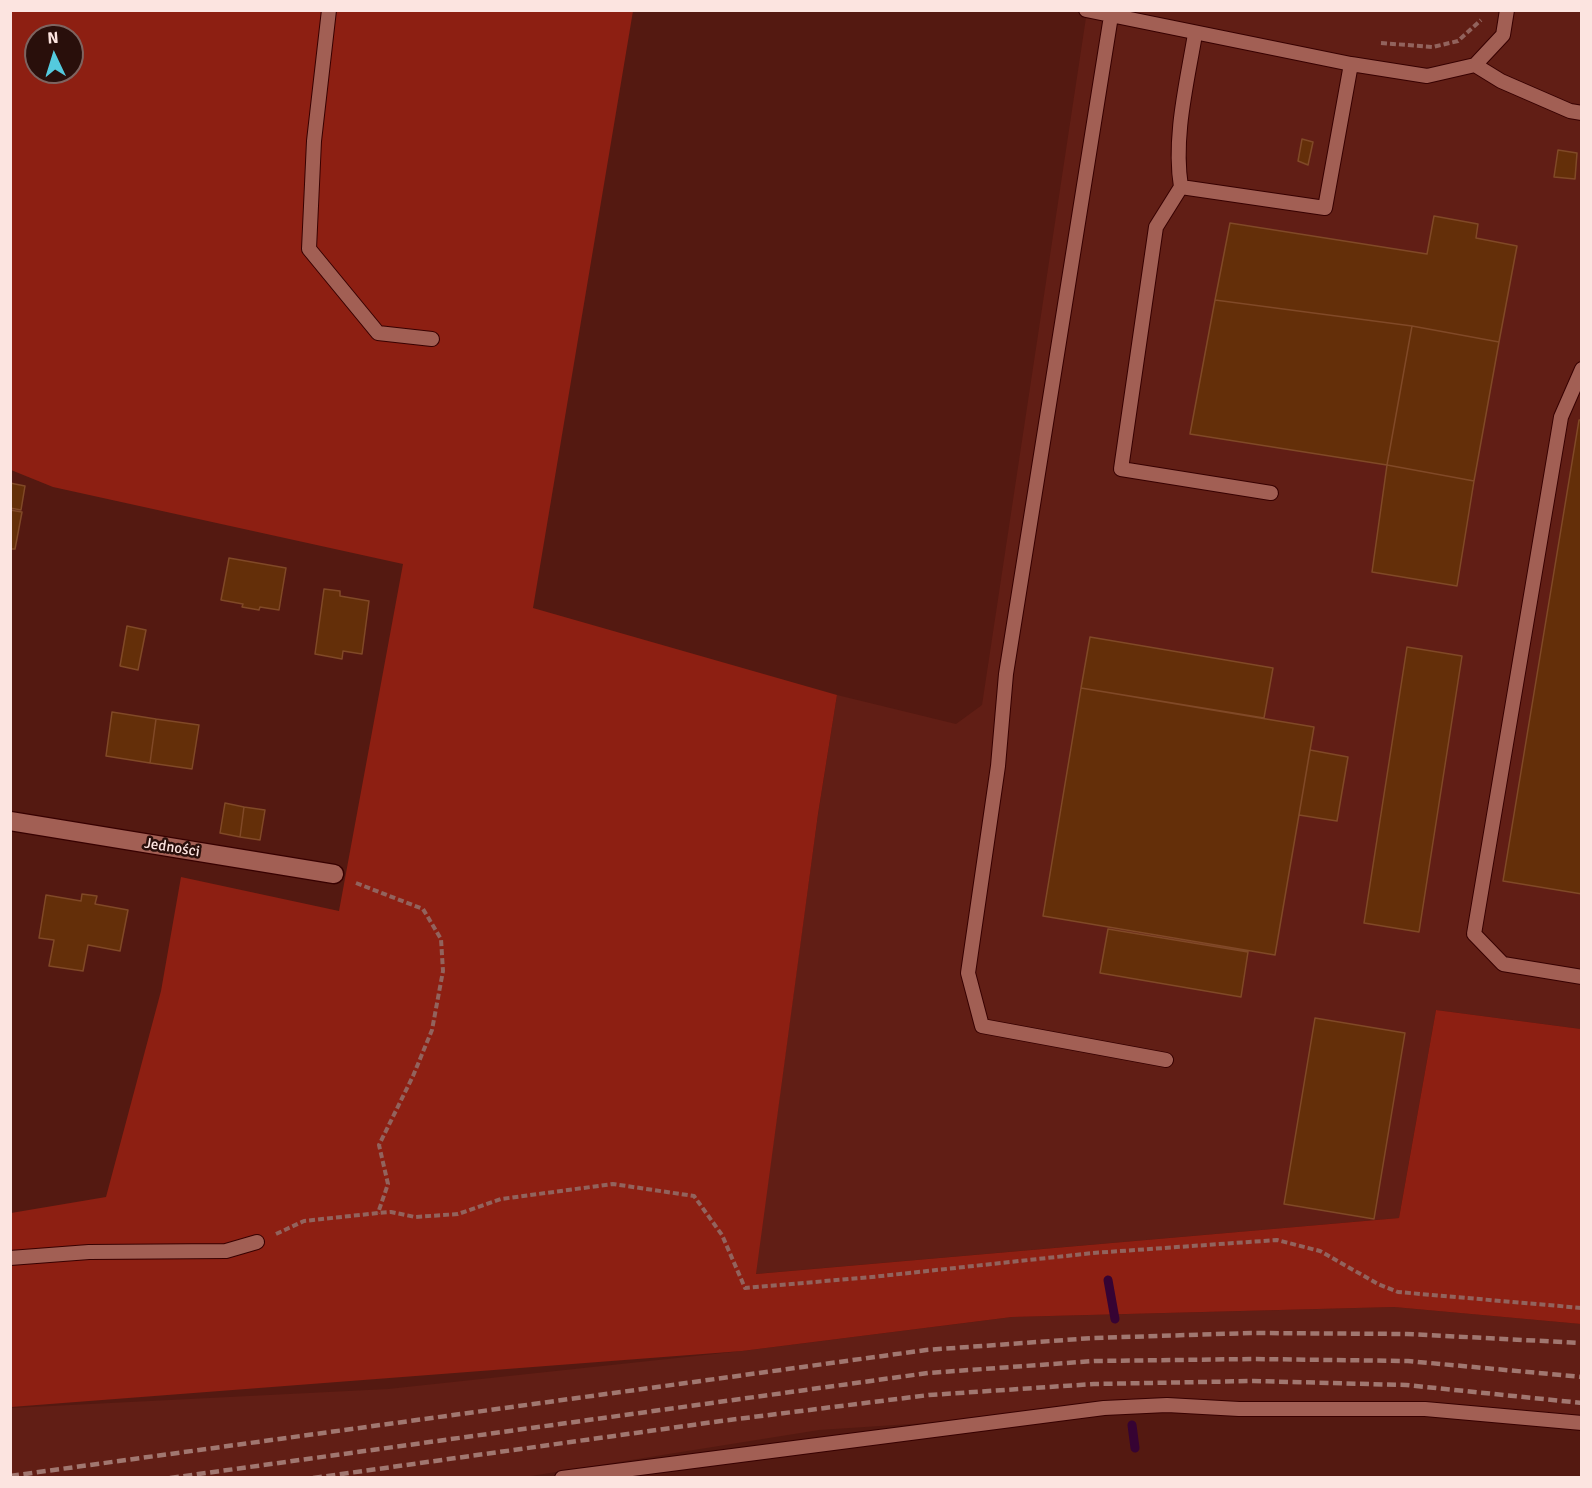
<!DOCTYPE html>
<meta charset="utf-8">
<style>
body{margin:0}
#map{position:relative;width:1592px;height:1488px;overflow:hidden;background:#541911;font-family:Signika,sans-serif}
canvas{display:block}
.frame{position:absolute;inset:0;border:12px solid #fce4e0;pointer-events:none}
.north{position:absolute;left:24px;top:24px;width:60px;height:60px;box-sizing:border-box;background:#290f0b;border:2px solid #7d6460;border-radius:50%;rotate:356deg;font-size:16px;font-weight:700;line-height:24px;text-align:center;color:#fce4e0}
.north::after{content:'';display:block;margin:auto;width:21px;height:27px;background:#54cade;clip-path:polygon(50% 0,100% 100%,50% 72%,0 100%)}
</style>
<div id="map">
<canvas width="1592" height="1488"></canvas>
<div class="frame"></div>
<div class="north">N</div>
</div>
<script>
const ctx = document.querySelector('canvas').getContext('2d');
ctx.lineJoin = 'round';
function fillPath(path, color) {
  ctx.fillStyle = color;
  ctx.fill(path, 'evenodd');
}
function trace(path, color, width, dash) {
  ctx.strokeStyle = color;
  ctx.lineWidth = width;
  ctx.lineCap = dash ? 'butt' : 'round';
  ctx.setLineDash(dash || []);
  ctx.stroke(path);
}
function drawText(font, color, halo, rows, align = 'center') {
  ctx.font = font + ' Signika,sans-serif';
  ctx.lineWidth = 5;
  ctx.setLineDash([]);
  ctx.textBaseline = 'middle';
  ctx.strokeStyle = halo;
  ctx.fillStyle = color;
  for (const [text, x, y, turn = 0] of rows) {
    ctx.save();
    ctx.translate(x, y);
    ctx.rotate((+turn || 0) * Math.PI / 180);
    ctx.textAlign = isNaN(turn) ? turn : align;
    if (halo) ctx.strokeText(text, 0, 0);
    ctx.fillText(text, 0, 0);
    ctx.restore();
  }
}
const built = new Path2D(`
 M1087 11H1581V1029L1436 1010 1399 1218 755 1274 818 814 837 695 956 724 982 705Z
 M1394 1307 1581 1324V1421L1200 1405 819 1430 525 1477 11 1478V1408L388 1389 742 1351 1012 1317Z`);
const green = new Path2D(`
 M11 11H633L533 608 837 695 818 814 756 1274 1399 1218 1436 1010 1581 1029V1324L1394 1307 1012 1317 742 1351 11 1407V1213L106 1197 161 991 181 877 339 911 403 564 53 487 11 470ZM36 36H72V72H36Z`);
const stream = new Path2D(`
 M1108 1280 1115 1319
 M1132 1425 1135 1448`);
const building = new Path2D(`
 M1302 139 1313 142 1308 165 1298 161Z
 M1558 150 1577 153 1575 179 1554 177Z
 M1434 216 1478 224 1476 238 1517 246 1499 342 1412 326 1215 300 1230 223 1427 254Z
 M1215 300 1412 326 1387 465 1190 434Z
 M1412 326 1499 342 1474 481 1387 465Z
 M1579 420H1582V894L1503 881Z
 M1387 465 1474 481 1457 586 1372 572Z
 M10 483 25 486 21 510 10 508Z
 M10 510 22 512 15 549H10Z
 M229 558 286 568 279 610 260 607 259 610 242 607 243 604 221 600Z
 M324 589 340 591V596L369 601 362 654 343 651 342 659 315 654Z
 M127 626 146 630 138 670 120 666Z
 M1090 637 1273 668 1264 718 1081 688Z
 M1407 647 1462 656 1419 932 1364 923Z
 M1081 688 1314 727 1275 955 1043 916Z
 M112 712 156 719 150 763 106 756Z
 M156 719 199 725 192 769 150 763Z
 M1310 750 1348 757 1337 821 1299 815Z
 M225 803 244 807 240 837 220 833Z
 M244 807 265 810 260 840 240 837Z
 M82 894 97 896 95 904 128 910 120 951 88 945 83 971 49 966 54 940 39 938 46 895 81 901Z
 M1108 929 1248 952 1241 997 1100 973Z
 M1315 1018 1405 1033 1374 1219 1284 1204Z`);
const path = new Path2D(`
 M1381 43 1433 47 1458 41 1481 20
 M356 883 423 909 441 939 443 971 432 1030 413 1076 379 1145 388 1184 378 1213
 M276 1234 304 1221 378 1213 391 1212 415 1217 458 1214 501 1199 613 1184 694 1196 722 1235 745 1288 872 1277 1093 1253 1277 1240 1320 1251 1378 1284 1398 1292 1582 1308`);
const service = new Path2D(`
 M329 10 314 141 309 249 378 333 432 339
 M1086 10 1351 64 1427 76 1475 65 1503 35 1507 10
 M1111 16 1006 674 998 766 968 973 982 1026 1166 1060
 M1475 65 1501 81 1570 111 1582 113
 M1181 187C1173 137 1187 83 1195 34
 M1582 369 1561 417 1474 934 1503 964 1582 977
 M1271 493 1121 469 1156 227 1181 187 1325 208 1351 64
 M10 1258 89 1252 226 1251 257 1242
 M562 1478 1104 1408 1167 1405 1239 1409H1425L1582 1423`);
const minor = new Path2D(`
 M10 821 334 874`);
const rail = new Path2D(`
 M10 1476 926 1350 1093 1338 1251 1333 1407 1334 1582 1343
 M170 1478 928 1373 1094 1361 1254 1359 1408 1361 1582 1377
 M313 1478 721 1421 929 1395 1094 1384 1254 1381 1406 1385 1582 1403`);
const streetNames = [
 ["Jedności",172,848,9]
];
fillPath(built, '#611e15');
fillPath(green, '#8d1f12');
trace(stream, '#360333', 9);
fillPath(building, '#642f09');
trace(building, '#804927', 1.5);
trace(service, '#370000', 16);
trace(minor, '#370000', 21);
trace(path, '#92635d', 4, [6, 3]);
trace(service, '#a25f54', 14);
trace(minor, '#a25f54', 18);
trace(rail, '#a17770', 4.5, [9, 4.5]);
drawText('15px', '#fce4e0', '#290f0b', streetNames);
</script>
